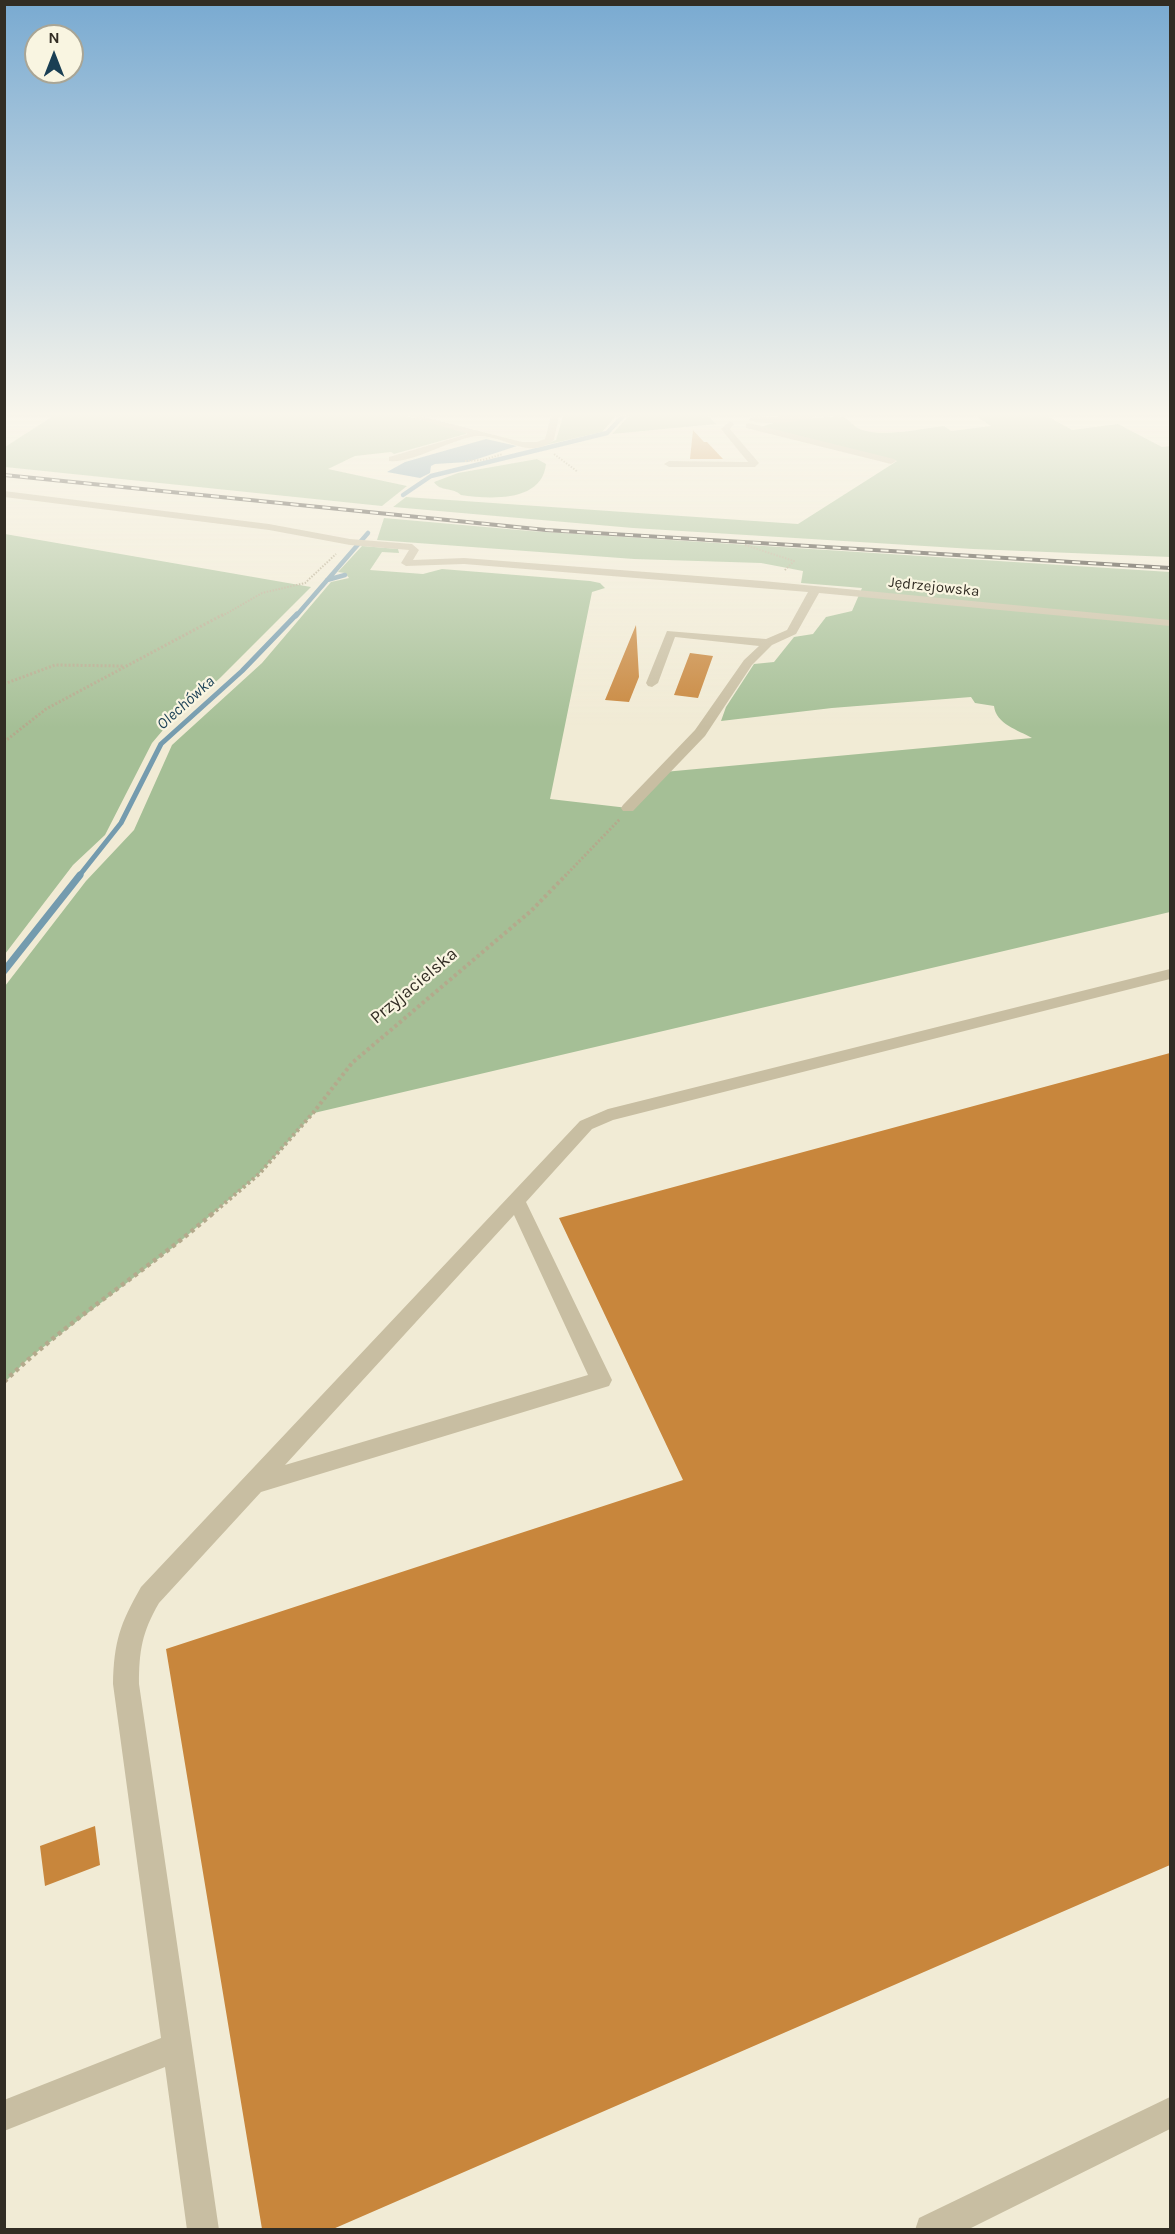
<!DOCTYPE html>
<meta charset="utf-8">
<style>
body{margin:0}
#map{position:relative;width:1175px;height:2234px;overflow:hidden;background:#f1ebd5;font-family:Karla,sans-serif}
canvas{display:block}
.frame{position:absolute;inset:0;border:6px solid #322d24;pointer-events:none}
.north{position:absolute;left:24px;top:24px;width:60px;height:60px;box-sizing:border-box;background:#f9f5e1;border:2px solid #a9a595;border-radius:50%;rotate:0deg;font-size:16px;font-weight:700;line-height:24px;text-align:center;color:#322d24}
.north::after{content:'';display:block;margin:auto;width:21px;height:27px;background:#1a3f54;clip-path:polygon(50% 0,100% 100%,50% 72%,0 100%)}
</style>
<div id="map">
<canvas width="1175" height="2234"></canvas>
<div class="frame"></div>
<div class="north">N</div>
</div>
<script>
const ctx = document.querySelector('canvas').getContext('2d');
ctx.lineJoin = 'round';
function fillPath(path, color) {
  ctx.fillStyle = color;
  ctx.fill(path, 'evenodd');
}
function trace(path, color, width, dash) {
  ctx.strokeStyle = color;
  ctx.lineWidth = width;
  ctx.lineCap = dash ? 'butt' : 'round';
  ctx.setLineDash(dash || []);
  ctx.stroke(path);
}
function drawText(font, color, halo, rows, align = 'center') {
  ctx.font = font + ' Karla,sans-serif';
  ctx.lineWidth = 4.5;
  ctx.setLineDash([]);
  ctx.textBaseline = 'middle';
  ctx.strokeStyle = halo;
  ctx.fillStyle = color;
  for (const [text, x, y, turn = 0] of rows) {
    ctx.save();
    ctx.translate(x, y);
    ctx.rotate((+turn || 0) * Math.PI / 180);
    ctx.textAlign = isNaN(turn) ? turn : align;
    if (halo) ctx.strokeText(text, 0, 0);
    ctx.fillText(text, 0, 0);
    ctx.restore();
  }
}
const green = new Path2D(`
 M53 416H406L466 431V434L394 454 391 452 355 456 328 469 407 486 382 506 5 467V447Z
 M563 416H616L602 432 541 446 556 440Z
 M629 416H708L716 424 612 434Z
 M838 416C848 417 853 427 862 430 887 437 919 429 944 426L951 431 991 426 976 416H1047L1072 430 1118 424 1162 447 1170 446V557L973 549 633 528 393 507 406 497 798 524 897 461 761 427 780 421Z
 M537 459 546 464C542 503 489 499 461 495 453 487 440 492 434 482L458 473Z
 M384 518 530 531 1170 572V912L314 1113 259 1174 176 1245 28 1359 5 1382V986L86 881 134 830 172 745 262 663 331 582 349 578 345 573 338 572 362 546 398 549 399 553 382 552 370 570 423 574 442 569 590 581 600 583 605 588 592 592 550 799 628 808 664 772 1032 738C1018 730 996 724 994 706L975 703 971 697 832 708 721 721 726 707 754 664 774 662 794 637 813 634 826 617 852 611 862 588 801 583 803 571 761 563 634 559 377 540Z
 M5 534 311 587 220 678 163 730 152 743 105 835 73 865 5 954Z`);
const water = new Path2D(`
 M486 439 517 446 468 462 435 464 431 466 430 473 420 478 387 472 405 462Z`);
const streamFar2 = new Path2D(`
 M403 495 431 476 607 433 623 416
 M327 580 345 575
 M296 616 368 533`);
const streamFar1 = new Path2D(`
 M79 876 121 823 161 744 242 671 297 614`);
const stream = new Path2D(`
 M4 971 80 875`);
const building = new Path2D(`
 M693 430 704 442H707L723 459H690Z
 M636 625 639 677 629 702 605 700Z
 M690 653 713 656 698 698 674 695Z
 M1170 1053V1865L333 2229H262L166 1649 683 1480 559 1218Z
 M95 1826 100 1865 45 1886 40 1846Z`);
const pathFar3 = new Path2D(`
 M554 454 578 472
 M465 461 483 460 503 454
 M745 545 794 561 784 571
 M222 616 262 593 305 583 336 554`);
const pathFar2 = new Path2D(`
 M4 684 55 665 123 666
 M4 742 46 709 224 614
 M565 876 620 819`);
const pathFar1 = new Path2D(`
 M211 1215 259 1174 313 1113 352 1063 531 911 566 875`);
const path = new Path2D(`
 M4 1382C68 1320 145 1272 212 1214`);
const minor = new Path2D(`
 M408 416H420L522 442H537L545 439 551 416H559L554 440C528 461 504 435 478 436 452 438 413 464 389 461V457L468 434Z
 M795 416H816C806 422 759 426 749 420L753 417Z
 M730 421 734 424 730 429 759 463 755 467H669L664 464 669 461 748 462 721 429Z
 M749 423 894 459 896 461 891 464 746 428V424Z
 M4 491 269 524 350 539 412 544 419 550 413 560 464 558 763 581 1170 620V626L819 593 796 634 772 645 752 665 705 736 633 811H623L621 808 623 805 695 730 744 660 759 646 675 637 658 683 652 687 648 686 646 683 667 631 766 639 787 630 808 592 464 564 406 566 401 563 409 550 350 545 269 530 4 497Z
 M1170 969V979L613 1120 592 1129 526 1202 612 1380 609 1386 261 1492 159 1603C142 1632 139 1651 139 1684L219 2230H187L165 2067 4 2131V2100L161 2038 113 1684C114 1641 120 1624 141 1587L580 1121 608 1109ZM514 1215 588 1375 285 1465Z
 M1170 2097V2129L967 2230H915L919 2218Z`);
const rail = new Path2D(`
 M4 475 546 530 1170 568`);
const farStreetnames = [
 ["Jędrzejowska",934,587,6]
];
const farWaternames = [
 ["Olechówka",186,703,-42]
];
const streetNames = [
 ["Przyjacielska",414,986,-40]
];
fillPath(green, '#a5bf96');
fillPath(water, '#749bae');
trace(streamFar2, '#749bae', 4.5);
trace(streamFar1, '#749bae', 5);
trace(stream, '#749bae', 7);
fillPath(building, '#c8863c');
trace(pathFar3, '#b4a98c', 2, [1.5, 1.5]);
trace(pathFar2, '#b4a98c', 3, [2, 2]);
trace(pathFar1, '#b4a98c', 4, [3, 3]);
trace(path, '#b4a98c', 4.5, [4, 4]);
fillPath(minor, '#c8bea2');
trace(rail, '#322d24', 4);
trace(rail, '#f9f5e1', 2, [8]);
const sky = ctx.createLinearGradient(0, 0, 0, 728);
sky.addColorStop(0, '#79aad1');
sky.addColorStop(0.57, '#f9f6ec');
sky.addColorStop(1, '#f9f6ec00');
ctx.fillStyle = sky;
ctx.fillRect(0, 0, 1175, 728);
drawText('15px', '#322d24', '#f9f5e1', farStreetnames);
drawText('italic 16px', '#1a3f54', '#f9f5e1', farWaternames);
drawText('18px', '#322d24', '#f9f5e1', streetNames);
</script>
